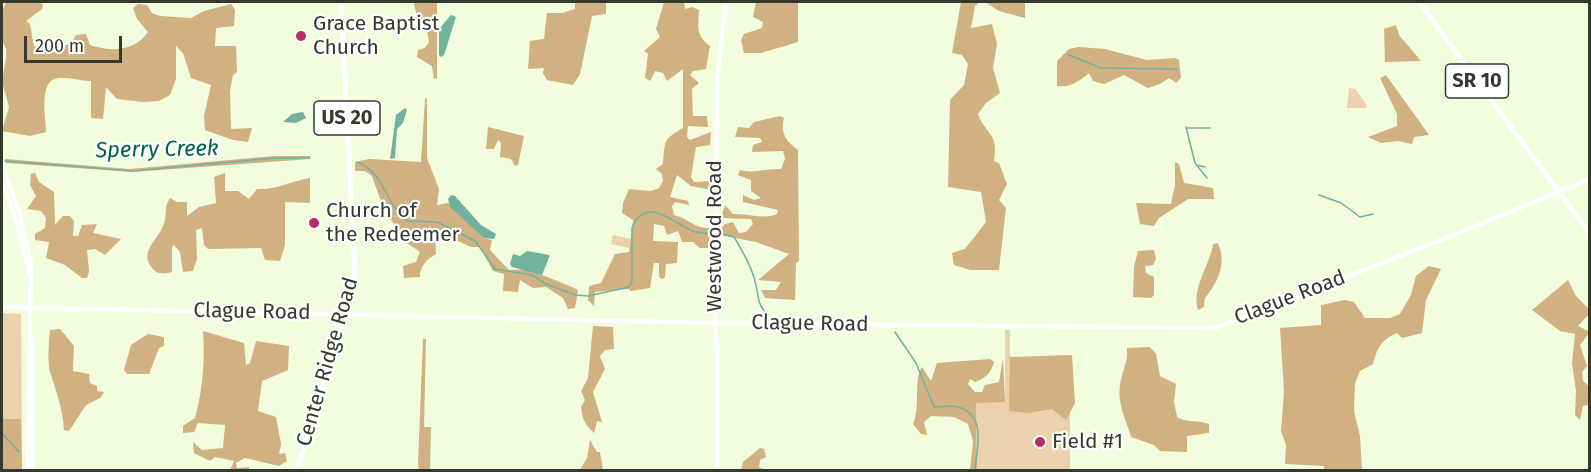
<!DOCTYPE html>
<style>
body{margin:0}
#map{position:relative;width:1591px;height:472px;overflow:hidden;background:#f1fddd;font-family:"Fira Sans",sans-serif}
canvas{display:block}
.frame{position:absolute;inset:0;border:3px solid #35392d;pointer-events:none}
.scale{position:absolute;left:24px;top:36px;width:98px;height:27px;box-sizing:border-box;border:3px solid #35392d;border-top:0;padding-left:8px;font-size:18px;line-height:21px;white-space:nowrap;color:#35392d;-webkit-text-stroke:4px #fff;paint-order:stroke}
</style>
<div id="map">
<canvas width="1591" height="472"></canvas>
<div class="frame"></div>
<div class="scale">200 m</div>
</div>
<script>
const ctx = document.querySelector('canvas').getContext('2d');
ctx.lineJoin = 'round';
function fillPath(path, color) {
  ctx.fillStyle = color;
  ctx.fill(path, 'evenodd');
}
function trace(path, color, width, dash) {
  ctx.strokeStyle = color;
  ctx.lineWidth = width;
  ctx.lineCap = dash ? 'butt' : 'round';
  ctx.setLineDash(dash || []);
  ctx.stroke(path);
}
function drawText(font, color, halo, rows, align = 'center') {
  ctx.font = font + ' "Fira Sans",sans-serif';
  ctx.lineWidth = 4.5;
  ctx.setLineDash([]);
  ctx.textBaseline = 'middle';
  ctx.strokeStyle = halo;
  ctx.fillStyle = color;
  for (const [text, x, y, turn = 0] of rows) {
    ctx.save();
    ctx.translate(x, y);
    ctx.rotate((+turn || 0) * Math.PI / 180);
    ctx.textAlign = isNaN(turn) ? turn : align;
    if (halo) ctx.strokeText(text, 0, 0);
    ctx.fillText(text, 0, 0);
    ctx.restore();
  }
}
const green = new Path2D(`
 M1349 88 1355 89 1367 105 1366 108H1347Z
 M613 235 631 239 629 248 611 244Z
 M2 313 21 314 22 470H2Z
 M1005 330H1010V402H1070V470H977L976 402H1005Z`);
const forest = new Path2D(`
 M6 2H40L43 5 42 9 26 21 30 24 34 46C48 49 58 48 71 44L76 35 86 34 90 45C111 52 134 52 148 32L137 19 133 8 138 4 147 5 152 13 160 16 191 18 204 11 231 4 235 10 234 26 216 28 215 46H236L237 72 233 75 230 91 231 129 252 128 248 142 233 140 205 130 204 116 211 85 191 78 183 53 176 46V79L170 95 159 101 143 102 117 99 106 87 103 119 91 118V81C81 81 68 77 58 78 38 81 46 117 46 132L30 136 2 131 9 107 2 82 6 58V49L2 40V12Z
 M416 2H437V78L434 79 432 66 417 57 418 50 425 48 429 42 425 21 417 17 414 4Z
 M575 2H606V14L592 16 580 74 573 85 547 80 543 73 544 68 528 69 530 41 544 39 547 13H562L575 9Z
 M664 2H684L685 9 692 7 699 10C698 27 696 36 710 46L706 69 693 71 690 75 699 83 692 89 693 116H707L708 127 688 126 687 137 690 140 711 132 710 145 696 147 691 177 694 182 711 181V190L691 186 677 175 670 197 688 201 689 205 675 202 672 206 674 215C688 218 695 229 709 228V248H700L693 242H682L678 231 667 235 664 226 654 224 653 241 678 242 677 263 666 264 665 277 662 279 659 277V263H654L650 288 631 291 629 289 595 292 594 306 588 300 589 286 601 283 615 254 629 252 633 220 622 213 623 203 629 189 651 191 659 188 663 181 662 174 656 169 663 164C665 140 663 140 683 128V69L667 81 663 73 655 71 650 81 645 78 648 54 644 51 660 37 656 29Z
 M756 2H798V42L761 53H744L741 40 744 34 762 28 763 22 753 17Z
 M961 2H980L975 6 971 28 992 24 997 44 993 68 1000 93 986 103 978 114C986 136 999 132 994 161L999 163 1007 184 999 200 1006 208 999 270H970L954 265 952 253 965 249 986 222 981 192 948 187 950 100 964 85 968 64 962 55 952 53Z
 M985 2H1025V18L999 11Z
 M1396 25 1399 35 1421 61 1385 62 1384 29Z
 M1078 47 1105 49 1147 60 1175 58 1179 60 1181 78 1176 83 1169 78 1160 84 1148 88 1124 75 1104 84 1093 81 1089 73C1080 81 1070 88 1057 86V61L1069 49Z
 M1386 75 1429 135 1414 137 1412 144 1398 141 1381 143 1368 137 1397 126V114L1380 78Z
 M427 98V158L439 189 437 205 448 203 484 238 492 240 490 250 509 270C515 270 522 269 528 270 535 272 574 287 578 290L575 308 568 309 563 298 546 287 533 288 520 280 518 292 503 291 504 274 493 271 480 247H471L440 233H435L436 254C427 259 419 267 420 277L404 278 403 266 416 262 420 252 407 243 384 210 372 176 365 171H355V162L369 159 421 162 425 99Z
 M780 116 784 118C780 133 786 141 798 150L799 261 796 263 795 300 765 298 761 290H776L781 282 758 280 789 254 756 242 720 235V229L725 224 733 222 739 233 746 232 753 224 751 219 721 218 725 205 733 214C748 213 763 220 777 214L778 210 743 202V195L754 200 761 198 751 191V180L738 175 740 170C754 174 766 168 781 169L785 159 783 151 752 152 753 145 762 142 760 138 735 137 738 127 749 128 754 122Z
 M488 127 524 136 518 165 515 166 511 159 500 157 501 143 498 140 494 149H486Z
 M274 156H310V159L132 172 6 163 5 159 130 169Z
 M1175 162 1179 164 1184 183 1213 188 1214 199H1188L1159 218 1154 226 1140 224 1136 203 1171 204 1175 185Z
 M35 173 39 182 54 192 55 225 63 216H70L74 221 73 236H78L82 225 97 224 93 233 121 239 105 255 95 249 87 250 89 272 87 278H82L65 265 46 258 49 242 35 240V234L45 228 46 218 41 211 27 209 36 196 30 185 31 174Z
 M225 173V191H238L249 199 257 189C277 190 291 181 310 178V203L285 202V245L280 261 265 260 261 248 208 249 204 245 202 228 196 230 197 259 193 271 183 272 180 252 174 245 172 247V272C164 274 157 275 151 267 140 251 157 241 163 226 168 216 163 207 170 198L177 202H187V216L199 207 216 203 214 177Z
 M1218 243C1227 264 1218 282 1205 298L1204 307 1198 310C1191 289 1210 265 1213 244Z
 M1154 250 1156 259 1153 265 1145 266 1146 273 1154 277V295L1151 298 1133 297 1134 267 1138 251Z
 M1429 266 1441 269 1426 300 1422 333 1402 338 1397 333C1382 339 1377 348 1373 364L1360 371 1355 383 1354 411 1360 436 1362 470H1324V466L1285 464 1286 445 1281 431 1284 391 1280 328 1321 325V305L1345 300 1354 302 1365 318H1390L1400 314 1411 295 1416 276Z
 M1568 280 1576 296 1589 309V314L1578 326 1590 332 1580 345 1587 366 1582 372 1583 381 1590 387 1589 405 1583 406 1580 420 1575 415 1576 391 1572 363 1575 334 1560 331 1532 310Z
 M593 326 613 327 614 349 605 350 600 356 605 369 593 392 602 422 597 421 594 433C585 425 582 418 581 407L585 400 581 391 588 378Z
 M60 329 74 346 73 371 89 374 90 383 97 386V391L104 392 100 398 86 405 69 431 64 430C63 410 56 390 50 372 47 360 49 342 50 330Z
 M203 331 244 343 246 365 250 363 256 341 289 346 288 370 262 381 258 411 276 417 281 444 279 454 285 453 287 461 279 466 245 458 236 463 237 468 249 467V470H230L234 461 215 457 210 461 194 453 193 442 202 450 223 448 225 425 198 423 194 432 183 433V426L195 418C203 389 205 361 203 331Z
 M148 334 164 337V346L159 348 149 374H127L124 370 131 345Z
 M423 339H426L424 427H431L430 470H419L418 464Z
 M1150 347 1156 354 1160 376 1176 384 1174 402 1177 417C1185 423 1199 420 1209 424V433L1187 436V452L1160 451 1154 445 1131 437C1126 420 1117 403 1120 385 1122 371 1128 363 1127 348Z
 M1072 355 1075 403 1066 420 1052 409 1028 413 1009 411 1010 357Z
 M1003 358 1005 402 976 403 977 470H970L973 441 968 424 954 417 931 416 924 422 927 435 921 434 913 424C921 406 913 380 922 367L931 381 937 363 990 359 994 362C991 373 986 378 975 382L970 379 968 384 975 392H982L985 385 999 382Z
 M2 419H21L22 470H2Z
 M590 440 597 452H600L603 470H580L587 458Z
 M760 448 764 449 766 457 760 460 759 467 765 470H741L743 462Z`);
const water = new Path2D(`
 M451 15 456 17 444 55 441 57 439 55V29Z
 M405 108 407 110 403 123 397 129 395 158 390 159 396 115Z
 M303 112 306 118 296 123 283 122 292 114Z
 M451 195 455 196 481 225 496 234 494 239 484 238 450 207 448 199Z
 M527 251 550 255 542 275 512 267 510 264 513 254 520 256Z`);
const stream = new Path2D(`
 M1069 55 1101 68 1177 69
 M1186 127 1195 163 1207 178
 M1187 128H1210
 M5 161 133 171 275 158H310
 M357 162C387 174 384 205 408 221L437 222 462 234 476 242 495 269 532 275 548 285 576 295 588 296 629 287 632 281V228C646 194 675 224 693 231 699 234 707 233 712 233
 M1197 165 1205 167
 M1319 195 1341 203 1360 217 1373 214
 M718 233 734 237C742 250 751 266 755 281 759 294 756 301 765 312
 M895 332 916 363 934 407C942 407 950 405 958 407 987 415 977 448 975 470
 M2 433 19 452`);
const secondary = new Path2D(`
 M2 166 19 211 31 263 28 470
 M2 180 18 226 29 273
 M2 307 715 323 1215 328 1454 235 1590 179
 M30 335 33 344V470
 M717 470V354L715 323 717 81 726 2`);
const primary = new Path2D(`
 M1419 2 1590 234
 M297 470 345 314 355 271 341 2`);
const markers = [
 [301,36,6,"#b92d62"],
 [314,223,6,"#b92d62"],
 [1040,442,6,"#b92d62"]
];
const shields = [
 [1477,81,63],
 [347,118,66]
];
const shieldNames = [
 ["SR 10",1477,81],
 ["US 20",347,118]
];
const poiNames = [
 ["Grace Baptist",313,24],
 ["Church",313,48],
 ["Church of",326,211],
 ["the Redeemer",326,235],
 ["Field #1",1052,442]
];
const streetNames = [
 ["Westwood Road",715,236,-90],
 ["Clague Road",1290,298,-21],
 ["Clague Road",252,312,1],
 ["Clague Road",810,324,1],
 ["Center Ridge Road",328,362,-74]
];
const waterNames = [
 ["Sperry Creek",157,150,-1]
];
fillPath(green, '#ebd1ac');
fillPath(forest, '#d1b081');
fillPath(water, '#71b29f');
trace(stream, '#71b29f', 1.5);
trace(secondary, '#fff', 4.5);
trace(primary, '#fff', 5);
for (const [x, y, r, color] of markers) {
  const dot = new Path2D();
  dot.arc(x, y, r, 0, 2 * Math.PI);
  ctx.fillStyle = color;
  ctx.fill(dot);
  trace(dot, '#fff', 2);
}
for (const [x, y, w] of shields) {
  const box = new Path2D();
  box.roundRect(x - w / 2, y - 17, w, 34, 4.5);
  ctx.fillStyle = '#fff';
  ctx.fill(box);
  trace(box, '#35392d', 1.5);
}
drawText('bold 20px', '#35392d', null, shieldNames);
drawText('21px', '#35392d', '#fff', poiNames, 'left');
drawText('21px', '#35392d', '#fff', streetNames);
drawText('italic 22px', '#03604d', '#fff', waterNames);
</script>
